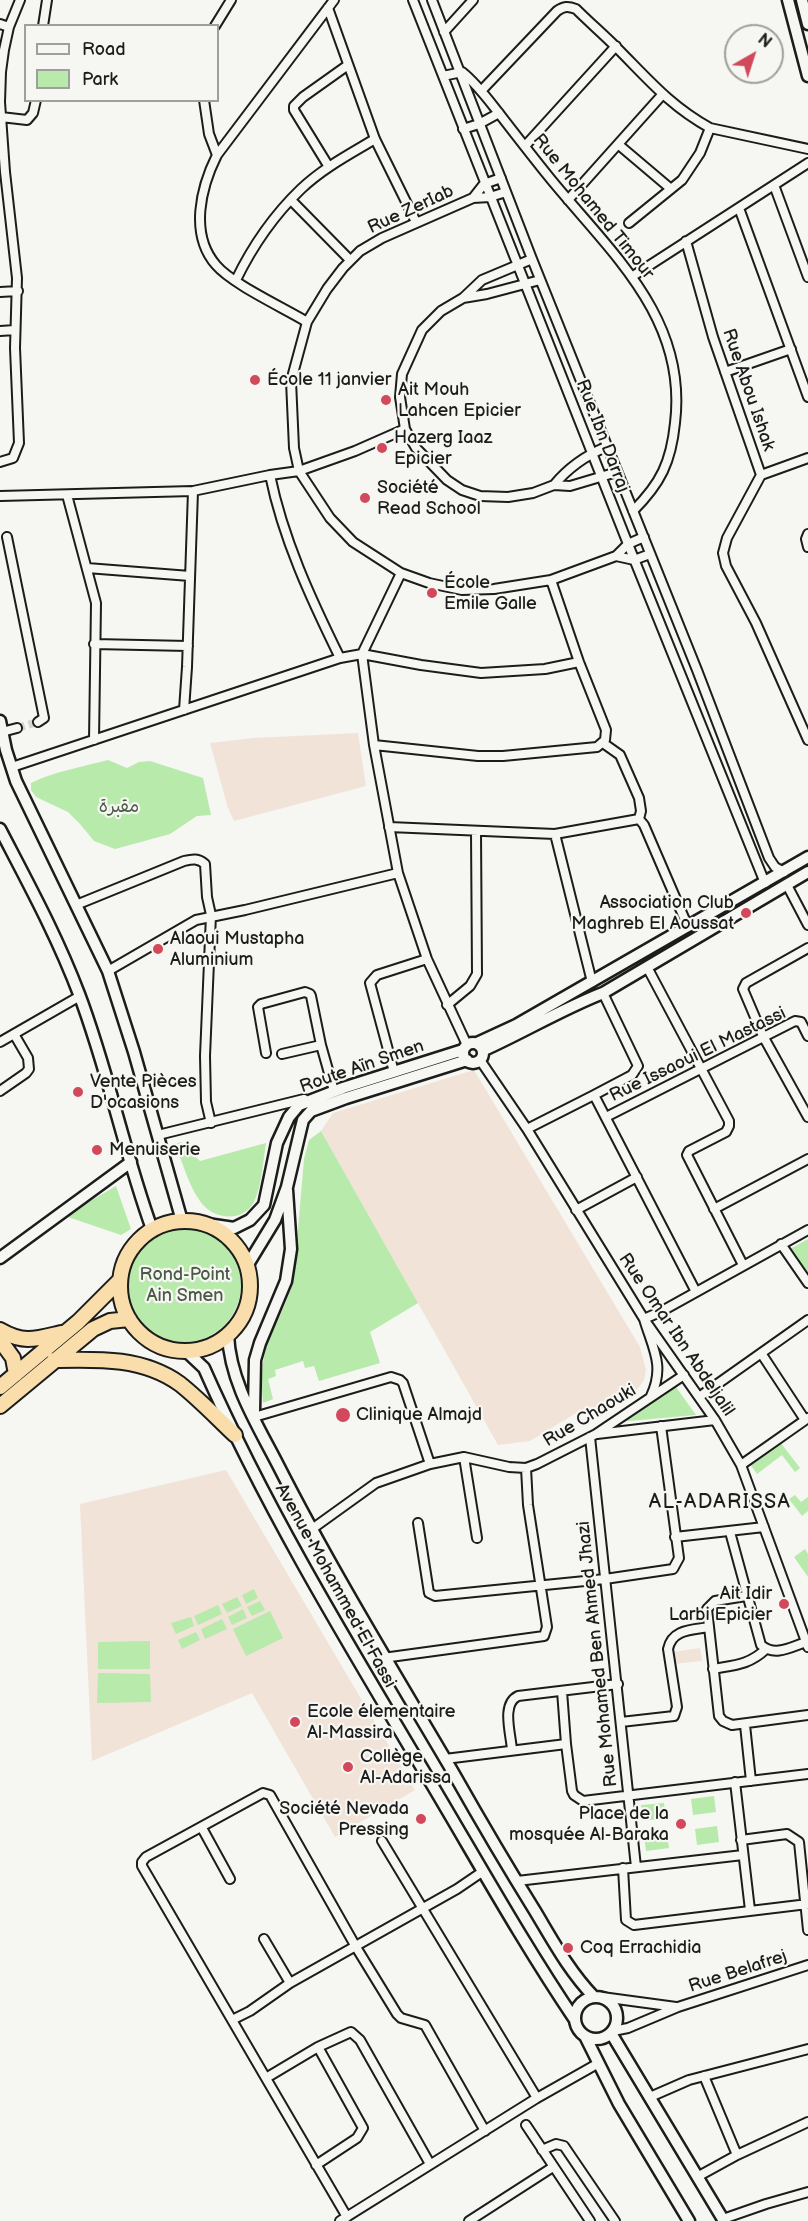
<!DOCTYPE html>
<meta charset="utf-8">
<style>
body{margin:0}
#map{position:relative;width:808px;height:2221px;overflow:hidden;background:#f6f6f2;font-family:"Balsamiq Sans",sans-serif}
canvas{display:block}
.legend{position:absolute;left:24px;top:24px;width:195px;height:78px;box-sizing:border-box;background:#f6f6f2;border:2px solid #9f9f9c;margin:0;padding:8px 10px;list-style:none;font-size:18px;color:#1c1c1c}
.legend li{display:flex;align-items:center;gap:12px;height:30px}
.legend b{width:30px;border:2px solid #9f9f9c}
.north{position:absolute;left:724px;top:24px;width:60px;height:60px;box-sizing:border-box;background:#f6f6f2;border:2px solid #9f9f9c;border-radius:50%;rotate:39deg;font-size:16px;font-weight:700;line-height:24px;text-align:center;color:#1c1c1c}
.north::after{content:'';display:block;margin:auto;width:21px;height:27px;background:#d1495b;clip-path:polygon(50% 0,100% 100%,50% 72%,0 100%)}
</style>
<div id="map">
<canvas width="808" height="2221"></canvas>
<ul class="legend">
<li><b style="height:8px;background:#f6f6f2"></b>Road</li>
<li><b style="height:16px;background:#b8eaab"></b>Park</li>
</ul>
<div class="north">N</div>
</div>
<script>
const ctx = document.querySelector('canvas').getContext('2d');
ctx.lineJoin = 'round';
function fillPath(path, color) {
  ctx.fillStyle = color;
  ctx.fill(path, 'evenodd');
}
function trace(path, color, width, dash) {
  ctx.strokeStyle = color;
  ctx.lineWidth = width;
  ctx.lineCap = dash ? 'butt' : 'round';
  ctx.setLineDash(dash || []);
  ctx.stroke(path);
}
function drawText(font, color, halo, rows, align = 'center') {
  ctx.font = font + ' "Balsamiq Sans","Playpen Sans Arabic",sans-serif';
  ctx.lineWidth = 4.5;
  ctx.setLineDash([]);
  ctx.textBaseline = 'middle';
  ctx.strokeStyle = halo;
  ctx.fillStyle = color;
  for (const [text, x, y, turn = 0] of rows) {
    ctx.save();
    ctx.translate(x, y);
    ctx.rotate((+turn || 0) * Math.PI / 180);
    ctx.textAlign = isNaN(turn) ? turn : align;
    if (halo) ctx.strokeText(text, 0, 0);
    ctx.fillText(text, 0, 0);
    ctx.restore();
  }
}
const built = new Path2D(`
 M358 733 366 786 234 821 228 808 210 743 253 738Z
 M474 1070 640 1347 646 1370 644 1380 636 1391 589 1420 581 1410 530 1441 498 1445 321 1131 333 1113Z
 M226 1470 415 1790 335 1837 252 1693 92 1761 80 1504Z
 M700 1648 702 1661 673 1664 672 1652Z`);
const green = new Path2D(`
 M108 760 127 768 139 762 150 761 203 778 211 815 197 816 170 834 115 849 94 841 80 824 68 812 36 797 31 790V783C56 771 82 767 108 760Z
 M321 1131 418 1303 370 1332 380 1363 319 1381 314 1366 305 1368 303 1361 275 1370 276 1376 268 1379 273 1399 263 1403C261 1382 261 1362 268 1342 277 1320 289 1300 294 1276L304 1159 309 1140Z
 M181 1142 200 1161 266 1143C263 1161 262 1185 254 1202 242 1224 212 1219 200 1201 189 1186 184 1166 177 1150V1143Z
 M116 1186 131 1229 121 1235 65 1216Z
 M127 1285a57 57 0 1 1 114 0a57 57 0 1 1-114 0Z
 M808 1239V1277L789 1253 790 1249Z
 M676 1387 696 1415 618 1422Z
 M780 1442 800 1468 795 1472 782 1455 757 1474 750 1464Z
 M795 1495 801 1502 808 1497V1511L802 1516 789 1499Z
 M805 1549 808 1554V1577L794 1557Z
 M254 1589 258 1598 246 1604 242 1595Z
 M237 1597 242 1606 227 1613 222 1604Z
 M260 1601 265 1610 252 1616 247 1607Z
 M218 1605 222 1614 198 1625 194 1616Z
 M243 1609 247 1618 232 1625 228 1617Z
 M270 1611 283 1638 246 1656 233 1629Z
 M191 1617 194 1626 176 1634 171 1623Z
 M222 1619 227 1629 205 1639 201 1629Z
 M196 1632 200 1640 182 1649 178 1640Z
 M150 1641V1669H98V1642Z
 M98 1673 150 1674 151 1702 97 1703Z
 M714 1796 716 1812 693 1815 691 1799Z
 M664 1803 666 1818 643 1821 641 1805Z
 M717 1826 719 1842 697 1845 695 1829Z
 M667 1833 669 1848 646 1851 644 1835Z`);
const streetTunnel = new Path2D(`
 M17 728 38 722`);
const street = new Path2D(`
 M413 0 628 544 765 883
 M432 0 532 259 697 670 769 858 775 867 784 872
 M328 8 375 139 416 222
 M0 24 9 27
 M43 26 47 0
 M215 26 231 0
 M444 32 473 0
 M443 76 462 72C476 83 487 98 498 112 515 134 532 156 549 177 609 251 688 317 675 423 671 462 661 483 633 511
 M481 91 557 11C564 6 568 6 576 9 589 22 603 34 616 47 648 79 670 106 710 128L808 149
 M204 100 209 134 217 155
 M1 117 27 120 33 113 36 100
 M463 129 479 124 499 113
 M619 145 671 189
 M525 146 616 46
 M329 167 294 110V106L303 97 348 65
 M774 185 808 277
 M506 192 490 197 473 198 382 238 360 251 343 268 327 289 307 322 291 381 294 448 299 471 330 518 353 542 401 573 429 583 462 590 494 589 551 580 616 556 628 544 644 537
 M473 198 484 184 501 178
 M291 200 350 260
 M568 200 662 95
 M739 208 808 397
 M629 223 682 180 700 153 710 128
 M686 241 713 337 761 475 727 538 723 553 726 566 756 623 808 740
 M532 259 482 280 463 298 441 311 422 330 402 374 400 397 405 429 416 448 447 480 462 490 480 496 508 497 533 493 554 485 570 486 617 472
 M633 276 808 163
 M236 280C252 247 275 214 301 189 323 168 350 154 375 139
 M0 292 18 291
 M463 298 487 294 540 280
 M307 322C284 308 232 284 216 265 189 234 201 187 217 155L334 0
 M0 331 15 330
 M725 372 791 349
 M0 462 13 458 19 443 15 348 17 278 5 172 0 102 1 72 4 50 9 27 20 0
 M270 475C283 539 311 599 340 658
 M761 475 808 458
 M554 485C568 468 587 455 606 447
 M67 495 96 603 94 740
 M0 496 193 491 270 475 299 471 355 451 405 429
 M808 534 806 539 808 547
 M7 537 43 713 44 718 38 722
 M616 556 634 560 650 554
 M87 568 190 576
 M401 573 362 654 374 745 398 873 427 959 467 1045
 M94 644 188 646
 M184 710 187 667 193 491
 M2 732 17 728
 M603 743 620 755 639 798 641 811 639 819
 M374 745 478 756H503L597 747 605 740 606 730 579 662 551 580
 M12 767 340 658 362 654 421 665 481 673 545 669 579 662
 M389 827 555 834 639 819 644 825 688 927
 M555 834 592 982
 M787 885 808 925
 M76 905 184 861C193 859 198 858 205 864L207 897 211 915 205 1056 206 1102 211 1123
 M808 948 746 983 743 989 763 1036 808 1117
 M647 967 729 1121V1126L726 1132 689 1151 687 1155 743 1265
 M108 971 196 920 245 910 398 873
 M447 1005 470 986 477 974 476 832
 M0 1042 80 996
 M266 1053 258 1007 261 1004 305 992 310 994 311 996 321 1045
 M282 1054 321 1045 334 1091
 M480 1060 527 1129 644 1319 715 1420 741 1465 808 1647
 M394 1072 370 983 377 975 427 959
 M0 1091 26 1073 29 1069 28 1058 14 1034
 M594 1095 632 1075 638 1066 603 993
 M606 1117 795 1021 801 1022 808 1036
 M527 1129 594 1095 696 1292
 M158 1135 304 1099
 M714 1209 808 1159
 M576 1210 637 1177
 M781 1244 808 1283
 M761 1353 805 1420
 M651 1396C665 1366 653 1349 644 1319L662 1311 808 1230
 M699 1397 808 1320
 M254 1417 391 1377 400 1380 403 1383 430 1464
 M597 1434 715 1420
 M590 1437 636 1867
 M464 1457 477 1538
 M741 1465 808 1418
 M418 1523 429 1593 435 1596 605 1579 673 1569 679 1558 661 1426
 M312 1529 376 1483 430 1464 464 1457 509 1467 526 1468 537 1464 596 1434 684 1375
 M730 1532 761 1645C775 1657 791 1647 806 1642
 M675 1537 764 1527
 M746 1596 715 1601 707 1609 719 1716 723 1721 732 1725 808 1715
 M383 1658 544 1636 547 1627 528 1505 526 1468
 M713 1669C735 1665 749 1665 766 1649
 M562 1691 566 1744 572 1791 574 1795 583 1801 808 1774
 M621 1722 674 1716 677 1707 668 1649C672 1629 692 1630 709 1627
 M745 1725 751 1781
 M512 1750C511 1734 501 1704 518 1696L618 1684
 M445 1759 566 1744
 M735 1782 750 1910
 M202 1828 230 1879
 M741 1840 787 1834 799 1842 808 1930
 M382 1841 537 2098
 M623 1868 626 1920 634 1925 808 1904
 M517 1881 743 1855
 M264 1939 290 1983
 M602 1997 676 2007
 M232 2020 250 2011 290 1983 457 1889 482 1872
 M613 2031 628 2028 678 2007 808 1965
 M704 2076 737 2155
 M266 2078 318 2047 351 2032 360 2040 430 2164
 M650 2097 689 2080 808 2049
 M526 2125 590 2221
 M542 2150 556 2144 564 2146 615 2221
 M316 2165 357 2138 363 2128 318 2047
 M697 2177 737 2155 808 2122
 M347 2217 142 1866V1862L146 1857 263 1793 270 1795 356 1947 397 2014 401 2018 425 2025 485 2131
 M723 2219 766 2204 808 2192
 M340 2221 537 2098 597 2064
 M469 2221 553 2167`);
const secondary = new Path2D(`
 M788 0 808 76
 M802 0 808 24
 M0 721 6 750 16 781 108 971 134 1052 182 1221
 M0 829C28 883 57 936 79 994 108 1070 124 1152 152 1229
 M463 1053a10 10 0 1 1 20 0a10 10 0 1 1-20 0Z
 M477 1043 516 1025 808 857
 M484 1050C524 1032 562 1009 603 993L808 872
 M207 1224 234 1228 250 1220 264 1205 277 1143 289 1117 299 1105 343 1088 463 1050
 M0 1258 131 1162
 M247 1266 275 1220 287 1187 301 1128 303 1120 311 1111 346 1098 467 1060
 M228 1335C230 1382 257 1424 278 1465 332 1571 394 1672 454 1774 480 1820 507 1866 535 1911 553 1941 569 1971 594 1997
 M186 1351 204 1368C268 1513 350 1647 431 1783 478 1862 523 1943 575 2020
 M254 1411 255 1360 260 1343 286 1281 291 1249 287 1190
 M575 2018a21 21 0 1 1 42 0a21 21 0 1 1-42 0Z
 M611 2033 724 2221
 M585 2036 619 2104 689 2221`);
const highway = new Path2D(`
 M120 1286a65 65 0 1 1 130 0a65 65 0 1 1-130 0Z
 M0 1330C24 1344 36 1339 61 1333
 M0 1340 13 1358 16 1374
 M54 1360C97 1359 143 1357 180 1384 199 1399 217 1418 235 1435
 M0 1387 78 1322 120 1280
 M0 1406 93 1329 110 1321 129 1319`);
const markers = [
 [255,380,6,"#d1495b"],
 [386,400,6,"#d1495b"],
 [382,448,6,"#d1495b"],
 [365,498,6,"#d1495b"],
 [432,593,6,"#d1495b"],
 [746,913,6,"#d1495b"],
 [158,949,6,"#d1495b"],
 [78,1092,6,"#d1495b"],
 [97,1150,6,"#d1495b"],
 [343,1415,8,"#d1495b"],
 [784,1604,6,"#d1495b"],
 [295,1722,6,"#d1495b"],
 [348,1767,6,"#d1495b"],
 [421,1819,6,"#d1495b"],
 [681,1824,6,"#d1495b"],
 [568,1948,6,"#d1495b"]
];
const streetNames = [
 ["Rue Mohamed Timour",593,207,51],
 ["Rue ZerIab",411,210,-25],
 ["Rue Abou Ishak",748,390,71],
 ["Rue Ibn Darraj",602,436,69],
 ["Rue Issaoui El Mastassi",698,1055,-26],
 ["Route Aïn Smen",362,1067,-19],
 ["Rue Omar Ibn Abdeljalil",676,1335,56],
 ["Rue Chaouki",590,1416,-31],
 ["Avenue Mohammed El Fassi",335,1586,61],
 ["Rue Mohamed Ben Ahmed Jhazi",598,1654,-96],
 ["Rue Belafrej",738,1972,-18]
];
const poiNames = [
 ["École 11 janvier",267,380],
 ["Ait Mouh",398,390],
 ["Lahcen Epicier",398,411],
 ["Hazerg Iaaz",394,438],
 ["Epicier",394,459],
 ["Société",377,488],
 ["Read School",377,509],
 ["École",444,583],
 ["Emile Galle",444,604],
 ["Association Club",734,903,"right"],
 ["Maghreb El Aoussat",734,924,"right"],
 ["Alaoui Mustapha",170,939],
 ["Aluminium",170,960],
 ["Vente Pièces",90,1082],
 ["D'ocasions",90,1103],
 ["Menuiserie",109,1150],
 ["Clinique Almajd",356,1415],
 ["Ait Idir",772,1594,"right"],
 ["Larbi Epicier",772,1615,"right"],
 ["Ecole élementaire",307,1712],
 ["Al-Massira",307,1733],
 ["Collège",360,1757],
 ["Al-Adarissa",360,1778],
 ["Société Nevada",409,1809,"right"],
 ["Pressing",409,1830,"right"],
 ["Place de la",669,1814,"right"],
 ["mosquée Al-Baraka",669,1835,"right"],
 ["Coq Errachidia",580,1948]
];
const parkNames = [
 ["مقبرة",119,807],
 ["Rond-Point",185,1275],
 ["Ain Smen",185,1296]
];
const neighbourhoodNames = [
 ["AL-ADARISSA",720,1503]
];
fillPath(built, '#f2e3d8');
fillPath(green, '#b8eaab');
trace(streetTunnel, '#d5d5d2', 8, [8, 4]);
trace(street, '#1c1c1c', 12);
trace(secondary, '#1c1c1c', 15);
trace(highway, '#1c1c1c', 18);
trace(street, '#f6f6f2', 8);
trace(secondary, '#f6f6f2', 10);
trace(highway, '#f9deab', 14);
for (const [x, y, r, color] of markers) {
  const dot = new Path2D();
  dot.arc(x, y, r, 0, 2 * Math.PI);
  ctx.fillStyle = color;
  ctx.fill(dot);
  trace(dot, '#f6f6f2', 2);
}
drawText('18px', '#1c1c1c', '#f6f6f2', streetNames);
drawText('18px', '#1c1c1c', '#f6f6f2', poiNames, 'left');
drawText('18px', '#4b5a47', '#f6f6f2', parkNames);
ctx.letterSpacing = '1.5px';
drawText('20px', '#1c1c1c', '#f6f6f2', neighbourhoodNames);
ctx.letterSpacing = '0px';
</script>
